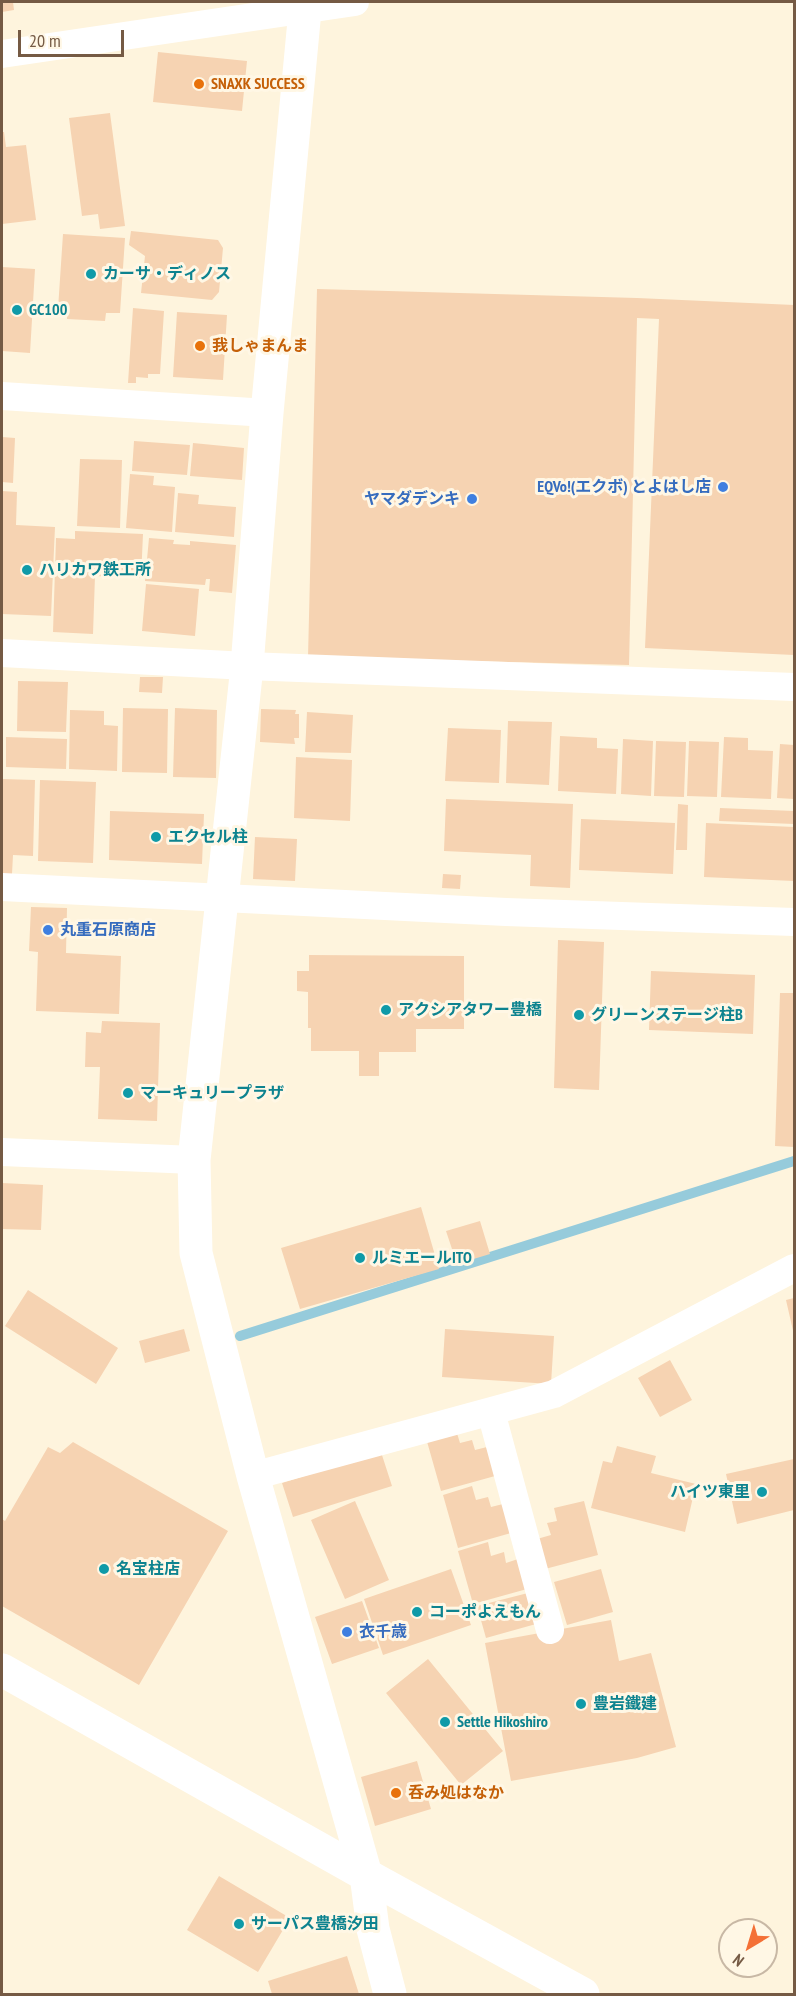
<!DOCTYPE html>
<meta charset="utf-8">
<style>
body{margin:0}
#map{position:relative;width:796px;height:1996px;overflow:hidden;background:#fef4dd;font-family:"PT Sans Narrow",sans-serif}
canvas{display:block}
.frame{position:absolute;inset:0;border:3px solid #755a44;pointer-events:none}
.north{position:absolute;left:718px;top:1918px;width:60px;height:60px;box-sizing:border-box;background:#fff7e5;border:2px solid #c8b8a5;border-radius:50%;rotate:218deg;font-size:16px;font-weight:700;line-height:24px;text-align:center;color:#755a44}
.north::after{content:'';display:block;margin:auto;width:21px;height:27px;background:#f47036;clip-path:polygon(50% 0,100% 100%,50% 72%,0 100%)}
.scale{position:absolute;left:18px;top:30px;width:106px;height:27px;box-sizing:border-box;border:3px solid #755a44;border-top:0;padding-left:8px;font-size:18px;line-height:21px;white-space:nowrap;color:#755a44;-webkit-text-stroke:4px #fff7e5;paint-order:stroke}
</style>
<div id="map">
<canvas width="796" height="1996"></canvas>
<div class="frame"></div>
<div class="north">N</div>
<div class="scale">20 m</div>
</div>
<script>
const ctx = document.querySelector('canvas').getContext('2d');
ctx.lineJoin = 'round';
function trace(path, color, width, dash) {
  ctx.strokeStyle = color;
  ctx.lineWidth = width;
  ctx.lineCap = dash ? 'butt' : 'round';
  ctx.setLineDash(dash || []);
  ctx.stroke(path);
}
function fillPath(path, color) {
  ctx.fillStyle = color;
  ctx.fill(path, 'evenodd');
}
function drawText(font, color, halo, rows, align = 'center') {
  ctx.font = font + ' "PT Sans Narrow","Noto Sans JP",sans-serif';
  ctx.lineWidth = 6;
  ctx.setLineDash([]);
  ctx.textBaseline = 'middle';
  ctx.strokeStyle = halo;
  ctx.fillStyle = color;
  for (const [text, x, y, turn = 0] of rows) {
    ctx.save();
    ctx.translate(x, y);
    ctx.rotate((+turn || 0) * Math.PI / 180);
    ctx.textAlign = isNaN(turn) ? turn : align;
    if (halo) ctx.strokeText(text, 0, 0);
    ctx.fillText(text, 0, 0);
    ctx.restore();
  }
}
const stream = new Path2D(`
 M240 1336 794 1161`);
const building = new Path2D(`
 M2 2H13L14 10 2 12Z
 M158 52 247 61 242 111 153 102Z
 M110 113 125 226 100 229 98 214 82 216 69 118Z
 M2 132H4L6 147 26 145 36 220 2 224Z
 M131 231 218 240 223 248 219 292 212 300 141 293 145 256 129 245Z
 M63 234 125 238 120 313H106L105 321 67 319V310L58 309Z
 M2 267 35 269 30 353 2 351Z
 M317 289 637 298 794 305V655L645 648 659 319 637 318 629 665 308 657Z
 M133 308 164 311 160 374H148V378L136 377V383H128Z
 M177 312 227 315 223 380 173 377Z
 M2 437 15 438 13 483 2 482Z
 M134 441 190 445 187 475 132 471Z
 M193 443 244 448 242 480 190 476Z
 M80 459 122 460 120 528 77 526Z
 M130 474 154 476 153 485 175 487 172 532 126 528Z
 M2 491 17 492 16 525 55 527 51 616 2 614Z
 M178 493 199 495 198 504 236 507 234 537 175 532Z
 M75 531 143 534 141 578 95 576 93 634 53 632 56 538 75 539Z
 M149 538 174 540 173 544 190 545V541L236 545 232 593 209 591 210 579H206L205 585 145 581Z
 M146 584 199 589 195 636 142 631Z
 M140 677H163L162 693 139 692Z
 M18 681 68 682 66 732 17 731Z
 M123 708 168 709 167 773 122 772Z
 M175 708 217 710 216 778 173 777Z
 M261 709 296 710 295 714H299V738H294L295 744 260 742Z
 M70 710 104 711V725L118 726 117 771 69 769Z
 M307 712 353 715 351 753 305 752Z
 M508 721 552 722 549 785 506 783Z
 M448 728 501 730 499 783 445 781Z
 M560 736 597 738V748L618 749 616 794 558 791Z
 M6 737 67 739 66 769 6 767Z
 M724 737 748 738V750L773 751 771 799 721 797Z
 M623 739 653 741 651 796 621 794Z
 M656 741 686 742 684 797 654 796Z
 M689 741 719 742 717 797 687 796Z
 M780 744 794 745V799L777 798Z
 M296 757 352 760 350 821 294 818Z
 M2 779 35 780 33 856 13 855 12 874H2Z
 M40 780 96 782 93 863 38 861Z
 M446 799 573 804 570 888 530 886 531 855 444 851Z
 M678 804 688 805 687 850H676Z
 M720 808 794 811V824L719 821Z
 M110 811 204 814 202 864 109 860Z
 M581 819 675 823 673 874 579 870Z
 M706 823 794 827V881L704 877Z
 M255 837 297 839 295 881 253 879Z
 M443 874 461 875 460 889 442 888Z
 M31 907 67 908 66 953 121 956 119 1014 36 1011 38 952 29 951Z
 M558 940 604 942 599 1090 554 1088Z
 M309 955 464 956V1029H416V1052H379V1076H359V1051H311V1028H308V992L297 991V971H309Z
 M651 971 755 975 753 1034 649 1030Z
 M780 993H794V1147L775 1146Z
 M102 1021 160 1023 157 1121 98 1119 100 1067H85L86 1032 101 1033Z
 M2 1183 43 1185 41 1230 2 1229Z
 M421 1207 439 1269 300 1309 281 1248Z
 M480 1221 490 1254 457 1264 446 1231Z
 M28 1290 118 1348 96 1384 5 1326Z
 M794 1298V1335L786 1300Z
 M184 1329 190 1351 145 1363 139 1341Z
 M445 1329 554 1336 551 1384 442 1377Z
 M670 1360 692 1400 660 1417 638 1378Z
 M456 1430 460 1443 472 1440 475 1450 487 1447 495 1476 441 1491 426 1438Z
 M73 1442 228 1531 139 1685 2 1606V1519L5 1521 48 1447 60 1453Z
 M617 1446 656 1456 651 1473 696 1484 685 1532 591 1508 603 1461 612 1463Z
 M381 1452 392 1486 293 1517 282 1483Z
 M794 1459V1510L737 1524 726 1474Z
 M472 1486 476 1500 488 1497 491 1507 503 1504 511 1533 458 1548 443 1495Z
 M355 1501 389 1580 345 1599 311 1520Z
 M584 1501 598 1555 545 1569 537 1539 551 1535 547 1523 557 1521 554 1508Z
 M488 1542 491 1556 504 1552 506 1563 518 1559 527 1589 473 1604 458 1551Z
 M451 1569 471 1625 383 1655 364 1599Z
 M601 1569 613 1612 567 1625 554 1582Z
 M528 1593 536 1624 486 1638 477 1606Z
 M362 1601 379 1648 332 1664 315 1617Z
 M611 1620 619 1661 651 1653 676 1747 637 1758 511 1781 485 1643Z
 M428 1659 503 1751 461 1785 386 1693Z
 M417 1761 431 1809 375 1826 361 1777Z
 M219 1876 290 1918 258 1972 187 1930Z
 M347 1956 359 1994H272L268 1981Z`);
const minor = new Path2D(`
 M2 54 355 2
 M2 396 267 413
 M2 653 247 666 794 687
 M2 887 506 912 794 922
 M2 1152 194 1160
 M491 1412 550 1630
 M253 1476 554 1394 794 1268`);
const tertiary = new Path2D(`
 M304 2 305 10 267 413 247 666 194 1160 196 1253 253 1476 366 1875 373 1929 390 1994
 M2 1670 366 1875 583 1994`);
const markers = [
 [199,84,6,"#e8710a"],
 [91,274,6,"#0f9aa8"],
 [17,310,6,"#0f9aa8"],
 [200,346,6,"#e8710a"],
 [723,487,6,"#3f7fe0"],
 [472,499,6,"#3f7fe0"],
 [27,570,6,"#0f9aa8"],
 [156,837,6,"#0f9aa8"],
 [48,930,6,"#3f7fe0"],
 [386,1010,6,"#0f9aa8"],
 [579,1015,6,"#0f9aa8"],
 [128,1093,6,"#0f9aa8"],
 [360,1258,6,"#0f9aa8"],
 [762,1492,6,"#0f9aa8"],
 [104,1569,6,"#0f9aa8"],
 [417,1612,6,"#0f9aa8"],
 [347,1632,6,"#3f7fe0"],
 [581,1704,6,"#0f9aa8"],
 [445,1722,6,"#0f9aa8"],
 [396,1793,6,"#e8710a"],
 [239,1924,6,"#0f9aa8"]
];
const foodNames = [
 ["SNAXK SUCCESS",211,84],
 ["我しゃまんま",212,346],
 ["呑み処はなか",408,1793]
];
const cultureNames = [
 ["カーサ・ディノス",103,274],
 ["GC100",29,310],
 ["ハリカワ鉄工所",39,570],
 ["エクセル柱",168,837],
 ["アクシアタワー豊橋",398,1010],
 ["グリーンステージ柱B",591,1015],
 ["マーキュリープラザ",140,1093],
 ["ルミエールITO",372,1258],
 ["ハイツ東里",750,1492,"right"],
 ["名宝柱店",116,1569],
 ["コーポよえもん",429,1612],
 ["豊岩鐵建",593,1704],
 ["Settle Hikoshiro",457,1722],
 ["サーパス豊橋汐田",251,1924]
];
const shopNames = [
 ["EQVo!(エクボ) とよはし店",711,487],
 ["ヤマダデンキ",460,499],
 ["丸重石原商店",60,930,"left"],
 ["衣千歳",359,1632,"left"]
];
trace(stream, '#96cbdb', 10);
fillPath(building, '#f6d3b2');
trace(minor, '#fff', 28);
trace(tertiary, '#fff', 33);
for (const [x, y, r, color] of markers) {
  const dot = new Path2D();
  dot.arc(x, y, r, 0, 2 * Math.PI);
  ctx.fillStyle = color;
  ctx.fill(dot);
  trace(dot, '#fff7e5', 2);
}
drawText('bold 16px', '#c56008', '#fff7e5', foodNames, 'left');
drawText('bold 16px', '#0d838f', '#fff7e5', cultureNames, 'left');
drawText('bold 16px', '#366cbe', '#fff7e5', shopNames, 'right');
</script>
